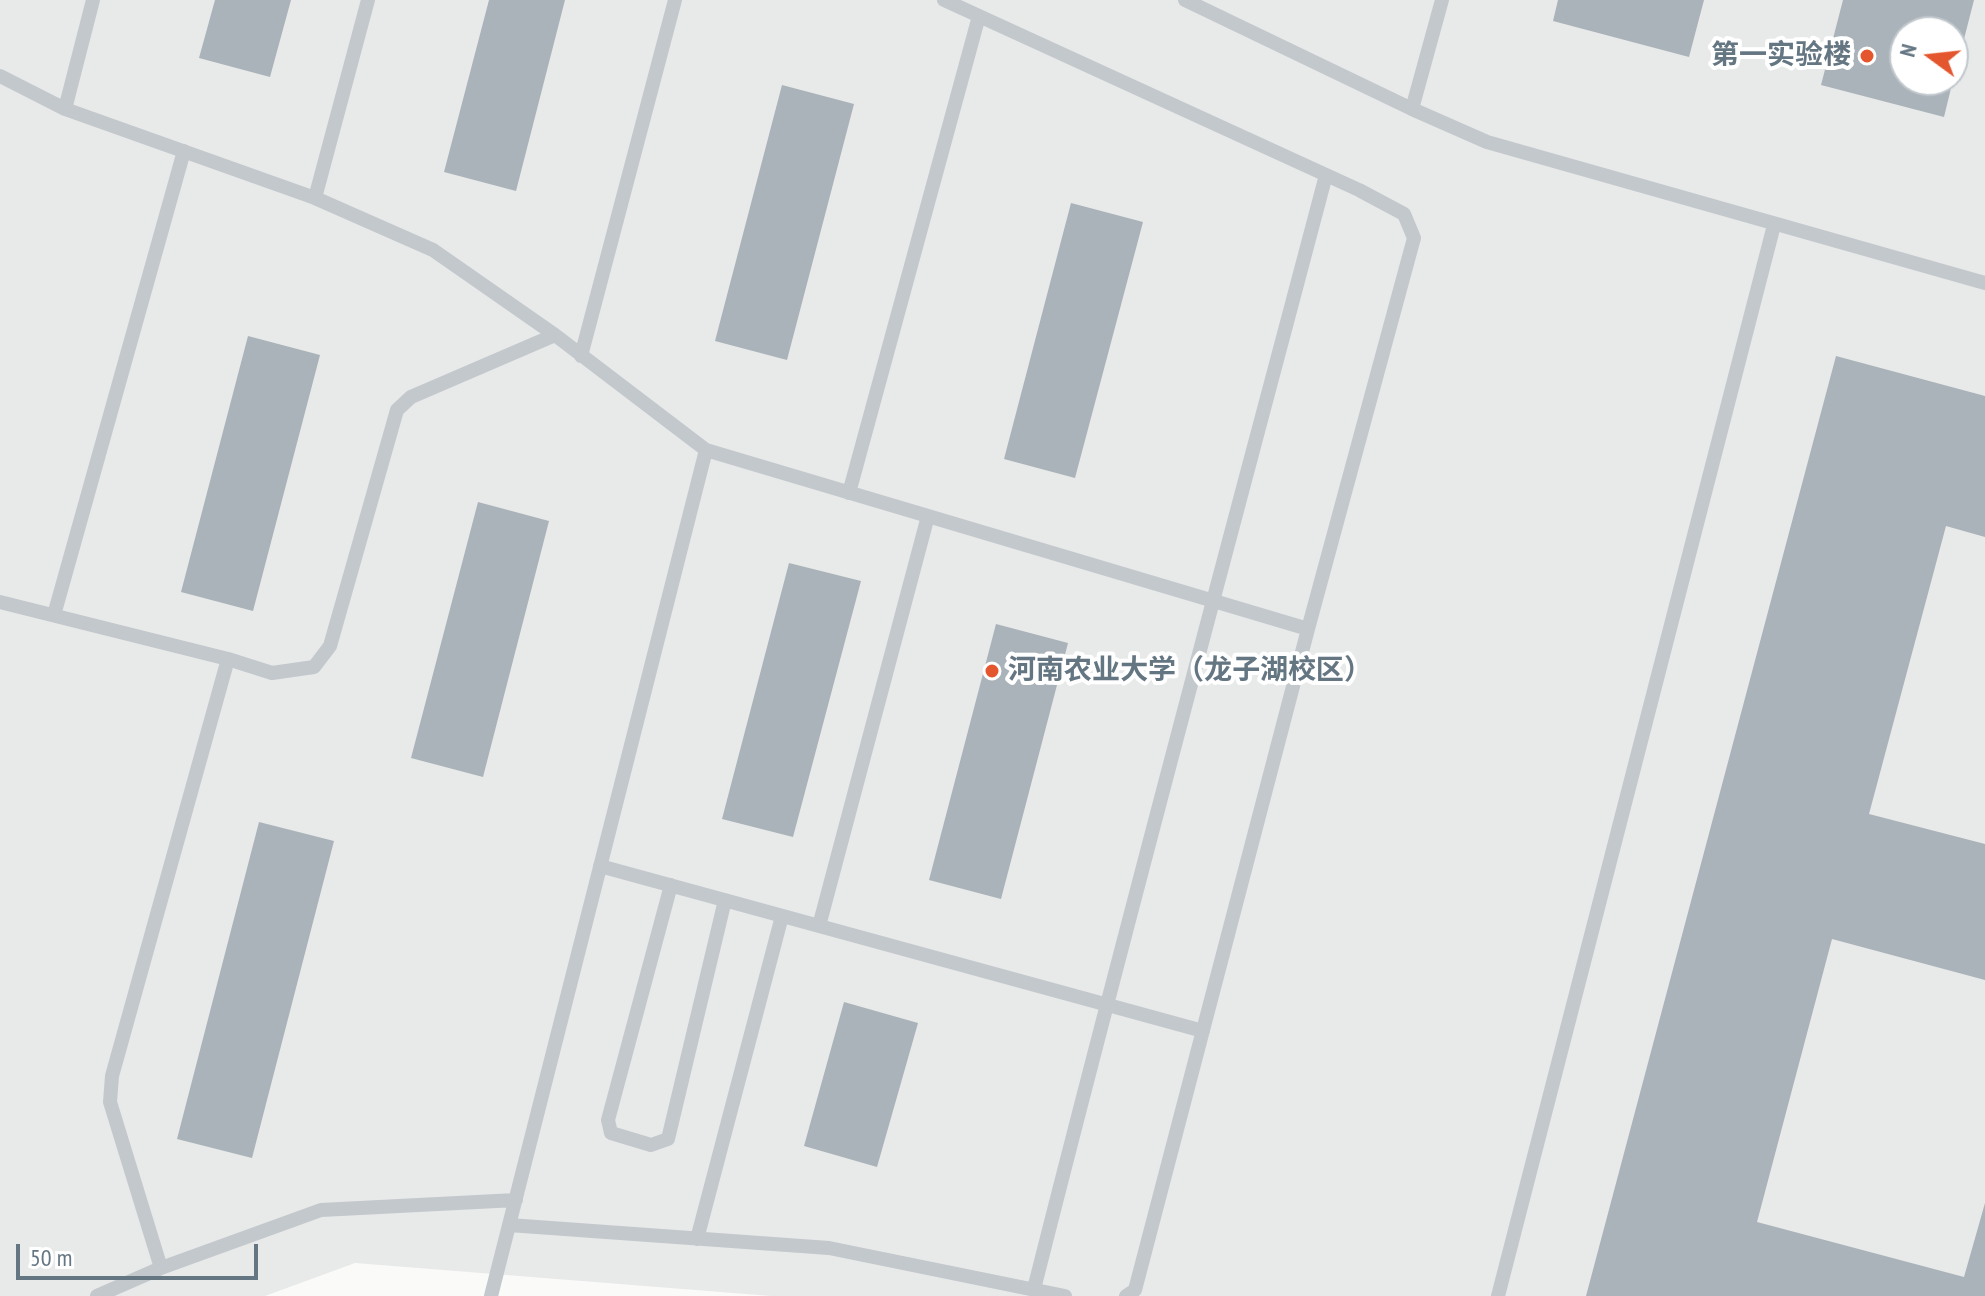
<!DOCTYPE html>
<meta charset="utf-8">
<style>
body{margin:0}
#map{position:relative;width:1985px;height:1296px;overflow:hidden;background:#fafaf8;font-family:"PT Sans Narrow",sans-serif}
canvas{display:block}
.north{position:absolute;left:1889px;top:16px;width:80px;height:80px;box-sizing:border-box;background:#fff;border:2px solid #c1c8cd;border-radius:50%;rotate:285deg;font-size:22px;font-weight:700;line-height:32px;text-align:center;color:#657683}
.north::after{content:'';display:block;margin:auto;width:28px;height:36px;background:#e4572e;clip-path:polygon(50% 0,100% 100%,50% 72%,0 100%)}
.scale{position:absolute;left:16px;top:1244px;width:242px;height:36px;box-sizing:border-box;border:4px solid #657683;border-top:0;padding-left:10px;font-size:24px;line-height:28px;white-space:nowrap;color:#657683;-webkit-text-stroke:6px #fff;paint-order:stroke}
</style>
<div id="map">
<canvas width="1985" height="1296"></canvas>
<div class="north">N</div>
<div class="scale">50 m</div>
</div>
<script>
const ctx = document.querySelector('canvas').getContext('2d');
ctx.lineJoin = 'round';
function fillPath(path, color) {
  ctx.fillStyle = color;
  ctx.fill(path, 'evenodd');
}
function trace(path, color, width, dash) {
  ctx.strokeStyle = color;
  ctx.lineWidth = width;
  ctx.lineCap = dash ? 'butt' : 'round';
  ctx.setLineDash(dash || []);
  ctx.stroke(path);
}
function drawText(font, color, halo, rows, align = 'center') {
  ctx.font = font + ' "PT Sans Narrow","Noto Sans SC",sans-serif';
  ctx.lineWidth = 8;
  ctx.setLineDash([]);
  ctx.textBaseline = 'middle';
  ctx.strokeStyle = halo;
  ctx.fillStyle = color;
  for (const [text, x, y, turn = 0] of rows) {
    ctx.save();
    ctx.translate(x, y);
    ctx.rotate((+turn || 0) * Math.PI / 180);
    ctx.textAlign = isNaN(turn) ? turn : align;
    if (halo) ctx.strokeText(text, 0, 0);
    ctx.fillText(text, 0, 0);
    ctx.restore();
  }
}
const built = new Path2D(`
 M0 0H1985V1296H771L355 1263 265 1296H0ZM1905 32H1953V80H1905Z`);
const building = new Path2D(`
 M215 0H291L270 77 199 58Z
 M489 0H565L516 191 444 172Z
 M1558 0H1704L1689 57 1553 21Z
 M1843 0H1974L1954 78 1953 32H1905V80H1953L1944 117 1821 85Z
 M782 85 854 104 787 360 715 341Z
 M1071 203 1143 222 1075 478 1004 459Z
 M248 336 320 355 253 611 181 592Z
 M1836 356 1985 396V537L1946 526 1869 814 1985 844V980L1832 939 1757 1222 1964 1277 1985 1203V1296H1586Z
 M478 502 549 521 483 777 411 758Z
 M789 563 861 581 793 837 722 819Z
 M996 624 1068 643 1001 899 929 880Z
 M259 822 334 841 252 1158 177 1139Z
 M844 1002 918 1023 877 1167 804 1146Z`);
const lane = new Path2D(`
 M944 0 1359 190 1404 214 1414 238 1308 629 1135 1290 1126 1296
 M1185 0 1412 109 1487 142 1985 283
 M0 76 65 109 315 198 433 250 555 335 706 450 1308 629
 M65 109 93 0
 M1412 109 1442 0
 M315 198 368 0
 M581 356 675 0
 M849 493 979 16
 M0 602 228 659 272 673 314 667 330 646 397 410 411 397 555 335
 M54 615 184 151
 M600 866 1203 1031
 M671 885 608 1120 611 1133 651 1145 668 1139 725 900
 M819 926 928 516
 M509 1225 829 1248 1065 1296
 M697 1239 782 916
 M161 1268 110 1102 112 1076 228 659
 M1034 1289C1128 916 1228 546 1326 175
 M97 1296 161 1268 321 1210 516 1200
 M491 1296 706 450
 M1498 1296 1774 225`);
const markers = [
 [1867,56,8,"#e4572e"],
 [992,671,8,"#e4572e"]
];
const poiNames = [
 ["第一实验楼",1851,56],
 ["河南农业大学（龙子湖校区）",1008,671,"left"]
];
fillPath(built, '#e8e9e9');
fillPath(building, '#aab3b9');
trace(lane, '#c3c8cc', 14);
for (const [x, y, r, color] of markers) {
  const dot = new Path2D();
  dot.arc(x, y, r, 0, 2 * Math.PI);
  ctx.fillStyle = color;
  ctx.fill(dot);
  trace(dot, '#fff', 3);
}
drawText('bold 28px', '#657683', '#fff', poiNames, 'right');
</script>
